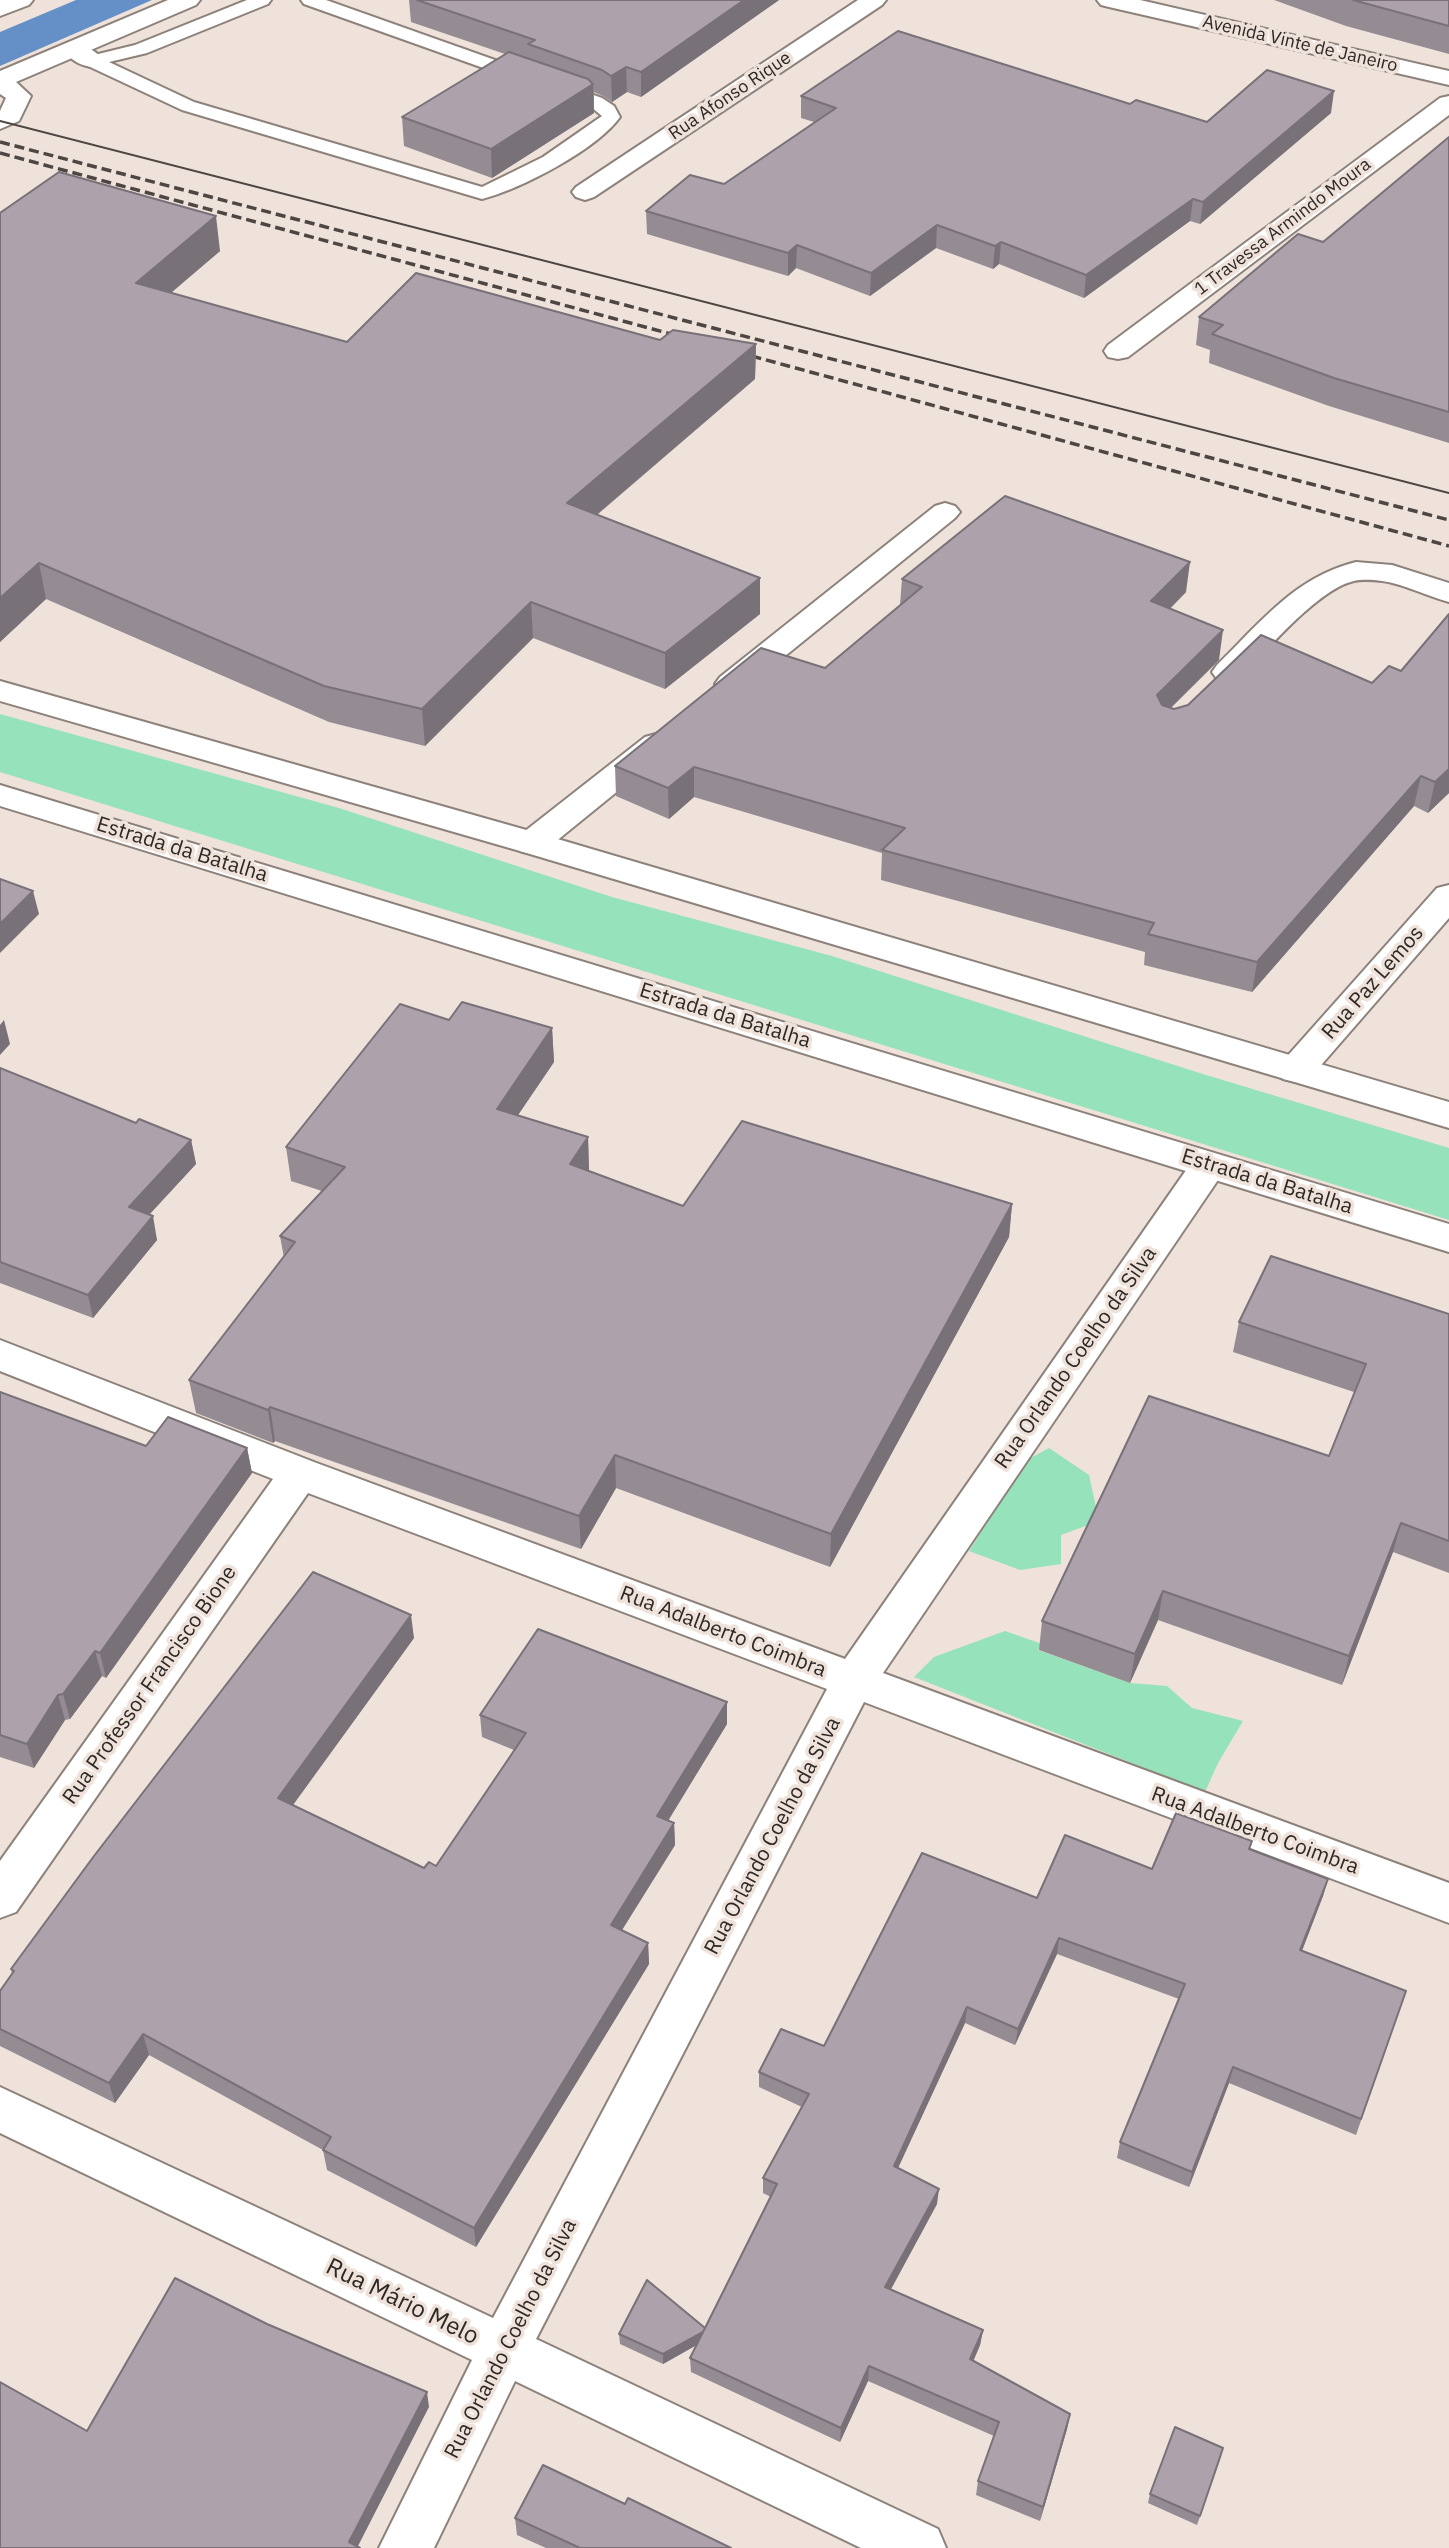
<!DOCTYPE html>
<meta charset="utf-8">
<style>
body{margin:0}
canvas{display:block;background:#efe2da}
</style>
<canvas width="1449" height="2548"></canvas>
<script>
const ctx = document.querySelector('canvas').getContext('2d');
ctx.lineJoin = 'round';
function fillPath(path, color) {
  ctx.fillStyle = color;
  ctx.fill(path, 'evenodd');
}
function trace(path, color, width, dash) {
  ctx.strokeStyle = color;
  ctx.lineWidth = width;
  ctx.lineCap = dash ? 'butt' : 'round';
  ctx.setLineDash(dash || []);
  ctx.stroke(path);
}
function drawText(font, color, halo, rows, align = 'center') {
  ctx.font = font + ' "IBM Plex Sans",sans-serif';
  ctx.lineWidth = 7;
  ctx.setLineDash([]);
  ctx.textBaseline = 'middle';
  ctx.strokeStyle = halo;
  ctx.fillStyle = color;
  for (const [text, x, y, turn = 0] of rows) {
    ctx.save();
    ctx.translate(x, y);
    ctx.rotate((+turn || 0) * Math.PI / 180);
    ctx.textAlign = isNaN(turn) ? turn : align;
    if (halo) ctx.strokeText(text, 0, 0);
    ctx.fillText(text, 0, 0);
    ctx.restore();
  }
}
const green = new Path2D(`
 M0 714 339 808 612 897 832 956 1206 1075 1449 1148V1220L0 772Z
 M1049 1448 1089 1475 1099 1521 1061 1535V1564L1020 1570 969 1551 996 1509 997 1476Z
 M1005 1631 1042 1644 1038 1650 1130 1683 1167 1686 1192 1708 1243 1721 1218 1763 1205 1792 914 1677 934 1657Z`);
const water = new Path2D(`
 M76 0H152L0 66V32Z`);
const lane = new Path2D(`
 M247 0H271L268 4 147 53 109 62 194 102 482 187 543 157 602 116 590 106 304 4 301 0H326L602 98 614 106 620 117C596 150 521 189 482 199L182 110 86 65 83 61 86 57 135 45Z`);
const street = new Path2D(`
 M0 0H33L29 5 0 16Z
 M858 0H886L882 5 594 197 585 200 576 197 572 192 576 187Z
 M74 42C85 45 97 51 104 61L101 66C86 70 71 61 62 49L65 44Z
 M1449 96V115L1128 357 1118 359 1108 357 1104 351 1108 345 1440 98Z
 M945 503 955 506 960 512 955 518 742 691 731 693 720 691 715 684 720 677 935 506Z
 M1356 562 1392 565 1449 583V602C1426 596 1405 584 1382 581 1373 580 1363 579 1354 581 1318 589 1266 651 1239 679L1228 681 1217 679 1212 672 1217 665C1260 623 1295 577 1356 562Z
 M656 734 667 737 672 744 667 751 544 851 532 854 520 851 515 843 520 835 645 737Z
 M1449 885V918L1309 1079 1296 1082 1283 1079 1278 1070 1283 1061 1437 888Z
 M1209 1152 1222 1156 1228 1165 1222 1174 883 1673 1449 1883V1923L864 1702 536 2339 938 2529 946 2548H861L515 2381 434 2548H379L472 2360 0 2133V2087L493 2318 827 1689 308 1493 16 1912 0 1918V1861L273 1479 0 1371V1340L314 1462 845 1659 1196 1156Z`);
const secondary = new Path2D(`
 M168 0H200L196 5 16 82 31 96 19 121 0 129V111L6 98 0 94V71Z
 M1097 0H1140L1449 71V85L1109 7 1101 5Z`);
const highway = new Path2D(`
 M0 681 544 835 1449 1102V1128L520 851 0 701Z
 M0 785 1449 1224V1252L0 806Z`);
const tram = new Path2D(`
 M0 121 1449 493`);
const rail = new Path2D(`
 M0 142 1449 520
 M0 153 686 338
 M737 352 1449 546`);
const wall = new Path2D(`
 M409 0H779L641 97 627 92 612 102 603 96 594 92V113L492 178 404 146 402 117 505 54 411 22Z
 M1274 0H1449V54L1346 26Z
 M801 96 1130 104 1207 122 1331 113 1200 224 1190 221 1084 298 999 264 993 269 936 248 870 296 796 268 788 276 647 234 646 211 724 184 814 122 801 118Z
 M1449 137V443L1329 406 1209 363 1210 350 1196 345 1199 317 1323 242Z
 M0 213 220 251 171 293 347 342 660 340 756 344 755 379 597 515 760 614 665 689 533 638 425 746 329 722 46 599 0 642Z
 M902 579 1186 592 1170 609 1219 660 1171 708 1174 709 1372 683 1401 671 1449 614V793L1428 813 1414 806 1252 992 1144 965 1145 952 881 880 882 853 694 797 669 819 616 796 615 766 825 668 900 605Z
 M449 1020 552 1028 554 1062 518 1115 588 1137 589 1171 683 1206 1012 1204 1009 1237 830 1567 616 1488 581 1549 275 1441 273 1443 196 1413 189 1380 284 1258 280 1236 322 1191 291 1181 286 1147Z
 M0 1068 136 1123 191 1140 196 1164 149 1215 157 1240 93 1318 0 1283Z
 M1449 1314V1573L1393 1552 1342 1685 1158 1620 1130 1683 1039 1650 1042 1621 1329 1456 1354 1392 1233 1352 1239 1322Z
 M0 1392 146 1446 247 1448 252 1473 106 1678 102 1676 70 1719 65 1720 34 1768 0 1757Z
 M414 1638 293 1805 424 1868 436 1866 514 1750 482 1737 480 1715 727 1702V1724L668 1821 674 1823 675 1845 622 1930 648 1943 649 1964 476 2247 327 2170 323 2150 149 2055 115 2103 0 2046V1991L12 1974 11 1969Z
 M1252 1841 1250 1849 1328 1879 1323 1896 1302 1951 1406 1991 1356 2135 1229 2083 1189 2187 1117 2158 1120 2142 1179 1999 1057 1954 1015 2045 965 2023 898 2168 937 2204 891 2289 983 2330 980 2345 973 2361 1070 2414 1067 2429 1040 2521 976 2495 978 2481 994 2436 868 2381 840 2442 691 2372 690 2358 697 2345 663 2364 620 2344 619 2334 705 2328 771 2197 763 2193V2178L802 2107 759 2087V2072L824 2046 1037 1898 1152 1869Z
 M1221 2457 1197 2525 1148 2503 1150 2494Z
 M625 2504 731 2548H546L517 2535 515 2518Z`);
const shadedWall = new Path2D(`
 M744 0H779L641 97V72Z
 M626 67 627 92 612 102 611 76Z
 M593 84 594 113 492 178 491 149Z
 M1334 91 1331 113 1200 224 1203 202Z
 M1193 199 1190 221 1084 298 1086 275Z
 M216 216 220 251 141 318 136 283Z
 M937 225 936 248 870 296 871 273Z
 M1001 242 999 264 993 269 995 246Z
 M797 245 796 268 788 276V253Z
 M756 344 755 379 568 539 567 503Z
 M1190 562 1186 592 1147 631 1151 601Z
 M39 563 46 599 0 642V598Z
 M760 578V614L665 689V653Z
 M531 602 533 638 425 746 422 709Z
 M1223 630 1219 660 1153 725 1157 695Z
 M694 767V797L669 819 668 788Z
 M1449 769V793L1428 813 1435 782Z
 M1421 776 1414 806 1252 992 1257 962Z
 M33 891 39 914 0 953V924Z
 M4 1020 10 1044 0 1055V1025Z
 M552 1028 554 1062 499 1143 497 1109Z
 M588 1137 589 1171 571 1198 570 1164Z
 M191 1140 196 1164 134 1231 129 1207Z
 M1012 1204 1009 1237 830 1567 831 1534Z
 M153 1216 157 1240 93 1318 88 1295Z
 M270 1407 275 1441 273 1443 268 1410Z
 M247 1448 252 1473 106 1678 100 1653Z
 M615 1455 616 1488 581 1549 579 1516Z
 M1401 1523 1393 1552 1342 1685 1349 1656Z
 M1163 1591 1158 1620 1130 1683 1135 1654Z
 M411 1615 414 1638 282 1820 278 1798Z
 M95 1651 102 1676 70 1719 63 1694Z
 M58 1695 65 1720 34 1768 27 1744Z
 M727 1702V1724L658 1837 657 1816Z
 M674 1823 675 1845 612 1946 611 1925Z
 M1328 1879 1323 1896 1296 1966 1300 1950Z
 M1059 1938 1057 1954 1015 2045 1018 2029Z
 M648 1943 649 1964 476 2247 474 2228Z
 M967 2007 965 2023 892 2181 894 2166Z
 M143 2034 149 2055 115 2103 109 2083Z
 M1233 2067 1229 2083 1189 2187 1192 2172Z
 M939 2189 937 2204 884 2302 885 2287Z
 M707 2330V2339L663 2364V2354Z
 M983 2330 980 2345 968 2374 970 2359Z
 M869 2366 868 2381 840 2442 841 2428Z
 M427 2392 429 2407 357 2548 349 2542Z
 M1070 2414 1067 2429 1040 2521 1043 2507Z`);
const building = new Path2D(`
 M417 0H744L641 72 626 67 611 76 602 70 528 44 535 40Z
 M1353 0H1449V26Z
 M898 31 1130 104 1136 100 1207 122 1267 70 1334 91 1203 202 1193 199 1086 275 1001 242 995 246 937 225 871 273 797 245 788 253 646 211 690 175 724 184 836 108 801 96Z
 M509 52 588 79 593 84 491 149 402 117Z
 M1449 137V412L1334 378 1212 334 1223 325 1199 317 1298 234 1323 242Z
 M59 172 216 216 136 283 347 342 416 273 660 340 673 330 756 344 567 503 760 578 665 653 531 602 422 709 324 686 39 563 0 598V213Z
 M1005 496 1190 562 1151 601 1223 630 1157 695 1162 705 1174 709 1188 705 1261 635 1372 683 1389 666 1401 671 1449 614V769L1435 782 1421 776 1257 962 1148 934 1154 923 882 850 905 828 694 767 668 788 615 766 761 648 825 668 922 587 902 579Z
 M0 879 33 891 0 924Z
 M462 1002 552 1028 497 1109 588 1137 570 1164 683 1206 742 1121 1012 1204 831 1534 615 1455 579 1516 270 1407 268 1410 189 1380 295 1242 280 1236 345 1167 286 1147 400 1004 449 1020Z
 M0 1068 136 1123 139 1119 191 1140 129 1207 153 1216 88 1295 0 1262Z
 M1271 1256 1449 1314V1541L1401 1523 1349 1656 1163 1591 1135 1654 1042 1621 1149 1396 1329 1456 1366 1364 1239 1322Z
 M0 1392 146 1446 168 1417 247 1448 100 1653 95 1651 63 1694 58 1695 27 1744 0 1735Z
 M313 1572 411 1615 278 1798 424 1868 429 1862 436 1866 526 1733 480 1715 538 1629 727 1702 657 1816 674 1823 611 1925 648 1943 474 2228 323 2150 331 2137 143 2034 109 2083 0 2029V1991L14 1971 11 1969 94 1856Z
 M1176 1813 1252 1841 1249 1849 1328 1879 1300 1950 1406 1991 1361 2119 1233 2067 1192 2172 1120 2142 1185 1984 1059 1938 1018 2029 967 2007 894 2166 939 2189 885 2287 983 2330 970 2359 1070 2414 1043 2507 978 2481 999 2422 869 2366 841 2428 690 2358 777 2184 763 2178 809 2094 759 2072 781 2029 824 2046 922 1853 1037 1898 1065 1835 1152 1869Z
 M175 2278 267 2324 427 2392 349 2542 360 2548H0V2382L87 2431Z
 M647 2280 705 2328 703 2332 663 2354 619 2334Z
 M1175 2427 1223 2448 1200 2516 1150 2494Z
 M543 2465 625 2504 628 2498 731 2548H580L515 2518Z`);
const farStreetnames = [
 ["Avenida Vinte de Janeiro",1300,44,13],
 ["Rua Afonso Rique",730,96,-34],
 ["1 Travessa Armindo Moura",1283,227,-37]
];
const streetNames = [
 ["Estrada da Batalha",182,850,17],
 ["Rua Paz Lemos",1373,983,-49],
 ["Estrada da Batalha",725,1016,17],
 ["Estrada da Batalha",1267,1182,17],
 ["Rua Orlando Coelho da Silva",1076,1358,-55],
 ["Rua Adalberto Coimbra",723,1632,21],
 ["Rua Professor Francisco Bione",150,1685,-55],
 ["Rua Adalberto Coimbra",1255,1831,20],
 ["Rua Orlando Coelho da Silva",773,1836,-62],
 ["Rua Orlando Coelho da Silva",511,2339,-63]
];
const nearStreetnames = [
 ["Rua Mário Melo",402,2302,26]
];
fillPath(green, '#95e2bb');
fillPath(water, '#6490c7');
trace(lane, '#8d827b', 4);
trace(street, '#8d827b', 4);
trace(secondary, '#8d827b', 4);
trace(highway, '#8d827b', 4);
fillPath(lane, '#fff');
fillPath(street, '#fff');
fillPath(secondary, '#fff');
fillPath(highway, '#fff');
trace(tram, '#4d4643', 2);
trace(rail, '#4d4643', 3.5, [10, 5]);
fillPath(wall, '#958b93');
fillPath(shadedWall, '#797178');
fillPath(building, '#ada2ab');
trace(building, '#797178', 2);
drawText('18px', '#2d2825', '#efe2da', farStreetnames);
drawText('21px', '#2d2825', '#efe2da', streetNames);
drawText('24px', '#2d2825', '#efe2da', nearStreetnames);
</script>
